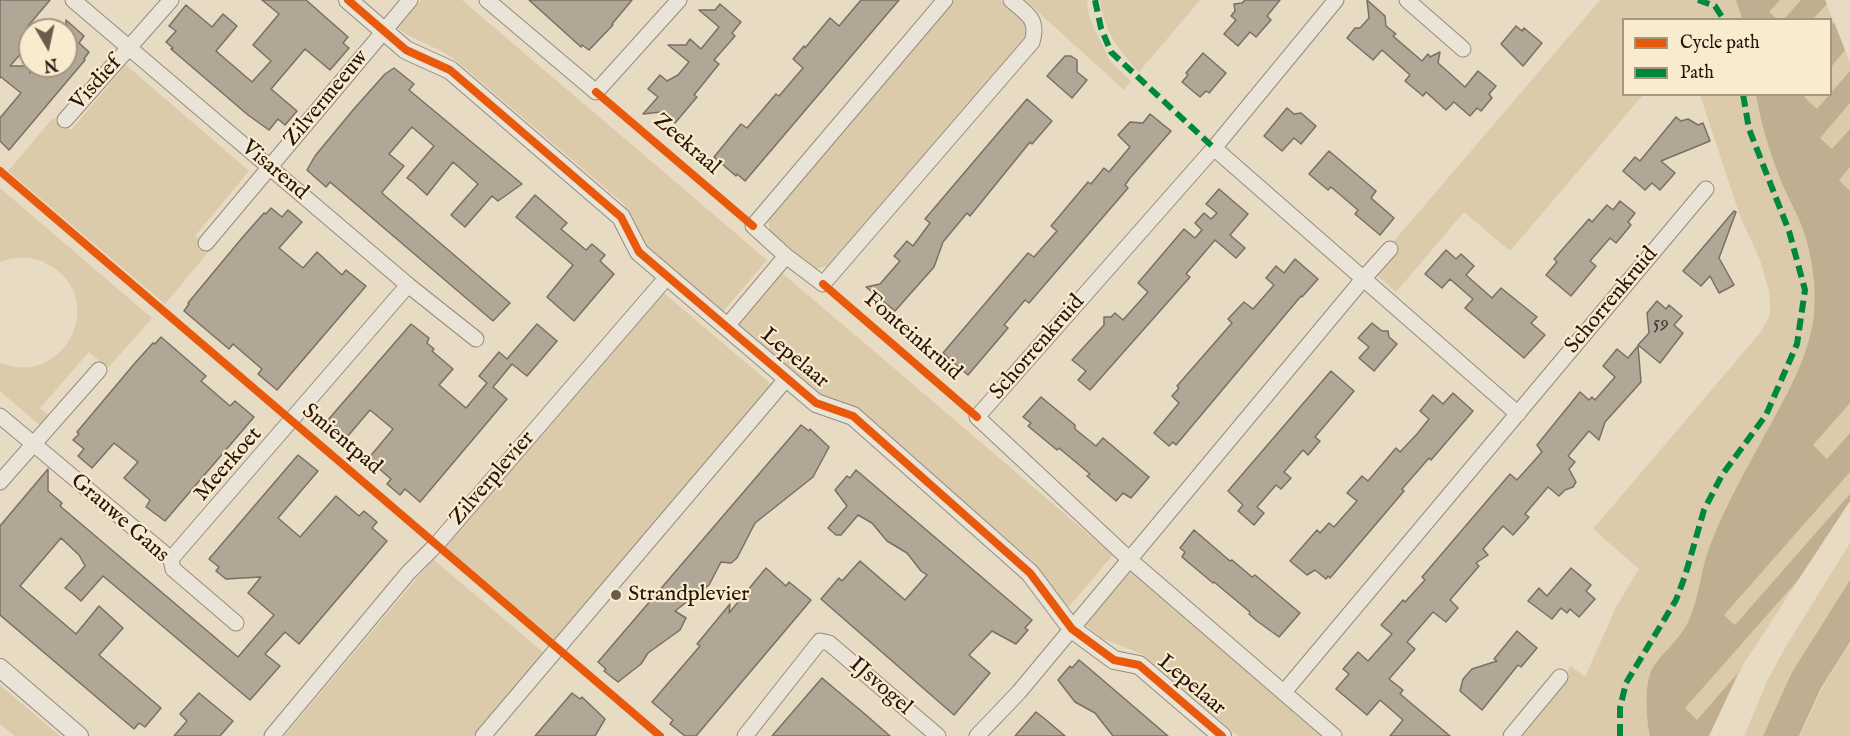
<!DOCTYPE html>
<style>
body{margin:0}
#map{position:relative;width:1850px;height:736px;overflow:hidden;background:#e7dbc3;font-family:"IM FELL English",serif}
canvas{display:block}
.legend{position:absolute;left:1622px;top:18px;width:210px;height:78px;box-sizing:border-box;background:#f9ebce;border:2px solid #a59681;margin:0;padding:8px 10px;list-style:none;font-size:18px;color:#27160e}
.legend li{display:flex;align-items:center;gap:12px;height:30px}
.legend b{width:30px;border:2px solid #a59681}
.north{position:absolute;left:18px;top:18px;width:60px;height:60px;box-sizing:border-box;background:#f9ebce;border:2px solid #a59681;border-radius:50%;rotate:171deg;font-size:16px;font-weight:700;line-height:24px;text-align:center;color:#27160e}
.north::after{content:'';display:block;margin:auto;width:21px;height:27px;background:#6a5b4d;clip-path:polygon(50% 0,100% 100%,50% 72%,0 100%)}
</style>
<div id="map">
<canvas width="1850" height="736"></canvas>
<ul class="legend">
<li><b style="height:8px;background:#e8590c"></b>Cycle path</li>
<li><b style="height:8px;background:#00873e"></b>Path</li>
</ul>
<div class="north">N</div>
</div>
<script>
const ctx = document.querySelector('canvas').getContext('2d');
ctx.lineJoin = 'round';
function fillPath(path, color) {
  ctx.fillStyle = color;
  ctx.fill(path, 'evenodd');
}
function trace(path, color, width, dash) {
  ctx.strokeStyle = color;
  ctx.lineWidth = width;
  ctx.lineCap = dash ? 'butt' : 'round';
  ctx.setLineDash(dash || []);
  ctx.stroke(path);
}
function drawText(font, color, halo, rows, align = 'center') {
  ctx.font = font + ' "IM FELL English",serif';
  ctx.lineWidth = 4.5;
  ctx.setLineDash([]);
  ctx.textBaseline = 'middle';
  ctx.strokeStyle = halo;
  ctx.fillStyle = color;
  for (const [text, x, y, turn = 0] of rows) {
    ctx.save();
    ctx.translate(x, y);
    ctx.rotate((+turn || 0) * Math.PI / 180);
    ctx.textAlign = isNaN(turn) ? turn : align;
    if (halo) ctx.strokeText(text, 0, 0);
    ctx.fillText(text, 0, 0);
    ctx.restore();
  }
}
const green = new Path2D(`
 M421 0H462L767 260 721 314 642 245 634 223 624 204 453 58C435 46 415 41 397 28Z
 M954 0H1000L1026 23 1025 40 829 266 813 269 770 233 768 217Z
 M1025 0H1087L1089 17 1110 61 1131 81 1124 90Z
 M1100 0H1200L1139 72C1118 50 1104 31 1100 0Z
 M1600 0H1736L1742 19 1624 20V94L1643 95 1510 251 1464 212 1396 292 1370 269Z
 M1763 0H1825L1850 63V226L1799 95 1830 94V20L1771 19Z
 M126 65 249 171 195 236 211 249 165 304 8 171 53 118 71 130Z
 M1700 95H1756C1761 125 1771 157 1783 186 1789 200 1797 213 1802 227 1813 257 1817 290 1813 321 1806 365 1781 404 1761 442 1742 476 1723 511 1709 548 1700 572 1699 599 1688 622 1679 641 1662 653 1652 669 1644 684 1646 719 1650 736H1512L1571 666 1585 677 1616 607 1639 569 1593 529 1760 333 1770 315V300L1768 287 1760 260 1740 216Z
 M0 188 152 318 108 368 89 352 40 408 49 416 42 427 0 391V363C65 389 109 298 49 265 34 256 16 256 0 262Z
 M781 272 1113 555 1067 609 1046 585 1034 562 852 407 823 399 735 326Z
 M664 293 771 384 556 641 444 547 659 295Z
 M1850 391V501L1743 665 1710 734 1675 701 1809 447Z
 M1850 543V580L1792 672 1763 736H1744L1768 679 1785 648Z
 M433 559 544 653 473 736H284Z
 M1126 566 1326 736H1238L1142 654 1101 638 1080 620Z
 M1850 643V736H1800L1822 688Z
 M0 685 60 736H15L0 724Z`);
const water = new Path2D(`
 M1736 0H1780L1769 12 1777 19H1742Z
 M1801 0H1825L1827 4 1813 19H1784Z
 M1834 22 1845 50 1831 67V26Z
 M1850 71V103L1820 138 1832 149 1850 129V167L1839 180 1850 191V403L1813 445 1827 459 1850 433V472L1724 615 1735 625 1850 494V501L1798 580 1685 708 1697 720 1738 673 1709 736H1650C1646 719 1644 684 1652 669 1661 653 1679 641 1688 622 1699 599 1700 572 1709 548 1723 511 1742 476 1761 442 1781 404 1806 365 1813 321 1817 290 1813 257 1802 227 1797 213 1789 200 1783 186 1771 157 1761 125 1756 95H1806L1804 97 1817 109Z
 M1850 580V642L1821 688 1799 736H1763L1792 672Z`);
const building = new Path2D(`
 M0 0H50L28 26 30 28V43L10 66H30V73L36 66H66V20L84 36 79 43 89 52 84 59 85 60 9 150 0 141V118L21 93 1 77 0 78Z
 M262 0H306L348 37 343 43 349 48 330 70 305 49 271 89 297 111 285 125 278 119 269 130 248 115 171 49 173 48 166 42 176 31 169 26 186 5 212 27 223 14 237 26 216 51 252 82 271 61 253 45 279 14Z
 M529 0H632L612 24 613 25 589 50 582 45 581 47Z
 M861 0H899L745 181 737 174 736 176 714 157 741 124 747 128 776 94 779 96 803 68 793 59 804 46 805 48 830 18 839 26Z
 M1245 0H1280L1267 16 1271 20 1256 37 1250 32 1238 46 1224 34 1236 20 1231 16 1235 11 1234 4 1242 3Z
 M1367 0 1385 16 1386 26 1396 34 1393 36 1422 61 1428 54 1430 57 1440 52 1438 63 1465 87 1478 71 1496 86 1489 94 1492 98 1481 111 1477 108 1470 116 1454 102 1446 110 1426 92 1423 96 1405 81 1410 75 1382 50 1373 60 1347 38 1355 28H1360L1369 18Z
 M720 4 741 22 732 33 735 36 714 60 719 64 694 95 697 97 675 123 661 112 643 114 658 97 648 89 660 75 667 81 678 75 689 62 668 45H686L690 39 701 49 719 27 699 10H715Z
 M1516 26 1522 31 1524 28 1542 43 1523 66 1501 44Z
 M1203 53 1226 73 1209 93 1206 91 1200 97 1182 82 1188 75 1186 73Z
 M1065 56H1071L1077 60V72L1087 80 1072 98 1047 76Z
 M394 68 414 84 409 90 522 184 498 201 492 196 465 227 451 215 478 184 453 162 427 195 414 183 407 178 434 146 412 127 389 154 404 166 382 192 383 194 510 303 493 321 330 182 326 187 307 170 315 156 353 110 385 74Z
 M1027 99 1052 121 1032 144 1030 142 970 216 967 213 943 242 934 267 895 311 866 287 880 284 900 261 894 256 907 241 913 246 930 223 925 219Z
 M1287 108 1294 114 1301 113 1316 126 1301 144 1294 138 1282 151 1264 136Z
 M1150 114 1171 131 1130 178 1125 185 1128 188 1029 303 1025 300 1004 325 1008 328 968 375 943 353 1028 253 1034 257 1057 231 1051 226 1088 182 1091 184 1104 168 1109 172 1130 147 1118 135 1130 122 1143 123Z
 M1676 117 1681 121 1688 119 1698 125 1703 123 1710 141 1661 161 1675 173 1660 190 1652 183 1645 190 1623 171 1635 157 1640 161Z
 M1329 151 1376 191 1371 198 1394 218 1380 235 1355 214 1358 210 1331 187 1328 190 1309 174Z
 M1219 189 1248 214 1230 235 1245 248 1236 258 1215 240 1186 274 1190 277 1090 390 1078 380 1086 371 1072 360 1104 325V317H1111L1115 313 1123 320 1148 292 1138 283 1184 229 1195 238 1202 230 1195 223 1204 213 1211 219 1217 213 1206 204Z
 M535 195 567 223 561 229 586 250 592 244 605 255 600 261 614 274 574 321 547 297 573 265 516 217Z
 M1620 201 1635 213 1628 222 1631 225 1616 243 1610 238 1590 261 1596 266 1571 296 1546 275 1557 262 1554 259 1589 219 1592 222 1607 205 1613 210Z
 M271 208 282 217 288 210 302 222 279 248 303 268 317 252 342 275 346 270 366 286 277 390 258 374 262 369 233 344 229 349 184 311 189 304 188 303 242 238 264 213 266 214Z
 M1734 211 1736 212 1719 258 1734 285 1719 293 1710 276 1701 286 1683 271Z
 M1446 250 1456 259 1461 254 1474 266 1466 275 1492 298 1501 288 1537 317 1531 323 1545 335 1524 358 1465 308 1473 299 1450 279 1442 288 1425 274Z
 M1295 259 1318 279 1302 297 1301 296 1176 445 1173 442 1169 446 1154 433 1179 403 1172 396 1179 388 1177 386 1232 323 1228 319 1244 302 1253 309 1274 285 1266 278 1276 266 1284 273Z
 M1657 301 1666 309 1669 305 1682 316 1674 325 1683 333 1660 363 1638 345 1649 333 1647 313Z
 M1372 323 1382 331H1388L1389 337 1397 344 1374 371 1359 358 1369 347 1358 338Z
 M411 324 429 338 427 343 434 349 432 351 453 369 439 385 466 408 487 383 479 376 499 352 507 359 537 324 557 341 527 376 512 364 493 387 507 399 420 502 405 489 400 495 387 484 391 479 368 459 393 429 370 410 341 444 321 428Z
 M161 337 206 376 201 381 230 406 235 401 254 417 165 521 146 507 150 500 124 478 138 462 114 443 92 468 78 456 84 449 73 440 79 434 77 432 135 363 153 343 155 344Z
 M1638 346 1641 382 1605 422 1599 440 1589 431 1568 456 1575 462 1569 469 1576 482 1573 487 1565 490 1559 496 1548 487 1525 514 1529 517 1513 535 1503 526 1483 549 1488 555 1476 563 1479 566 1450 600 1458 608 1446 622 1433 612 1407 642 1415 649 1389 679 1403 690 1400 694 1450 736H1390L1403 720 1380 700 1367 715 1336 689 1349 674 1343 669 1358 652 1368 661 1392 634 1381 625 1403 600 1405 602 1425 580 1422 577 1510 474 1517 480 1542 452 1537 445 1580 392 1589 400 1592 397 1595 400 1615 377 1603 366 1617 349 1628 358Z
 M1331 371 1354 391 1315 437 1320 441 1308 455 1303 450 1284 472 1291 478 1281 489 1276 485 1257 507 1264 513 1254 525 1238 511 1243 505 1228 491Z
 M1453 393 1473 411 1431 460 1429 458 1402 489 1404 491 1330 578 1328 576 1326 579 1315 570 1307 575 1290 561 1317 530 1320 533 1329 523 1334 527 1357 501 1347 493 1362 476 1368 481 1396 448 1400 452 1417 434 1429 419 1420 411 1433 395 1443 404Z
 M1041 397 1075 425V429L1096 446 1103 438 1149 477 1131 498 1123 493 1116 501 1087 476 1090 474 1059 448 1057 450 1028 426 1031 423 1023 417Z
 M801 425 809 431 810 429 829 447 813 477 755 523 737 558 731 563 721 562 709 585 675 611 686 618 680 630 648 653 641 664 618 682 604 671 606 669 598 662Z
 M298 455 318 471 278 518 300 537 336 496 359 516 364 511 377 522 372 528 387 541 299 644 285 632 265 654 280 666 250 700 103 576 81 601 72 593 65 588 85 566 79 555 61 538 20 586 76 634 99 606 123 628 99 655 161 708 145 727 139 723 134 729 0 615V526L48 469V491L62 503 60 506 238 657 274 615 248 593 261 577 226 579 216 571 219 567 209 559Z
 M856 470 1032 620 1025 628 1028 630 1016 644 992 631 969 655 990 673 954 715 821 599 839 578 842 581 860 561 905 600 927 575 921 571 907 553 887 541 872 523 858 515 841 535H836L828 528 847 506 835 490 847 476 850 478Z
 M1194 530 1230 561 1232 560 1252 577 1255 575 1300 613 1279 637 1257 621 1249 614 1250 612 1214 582 1213 583 1182 557 1185 552 1180 548Z
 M766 568 786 586 789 582 811 600 696 736H685L670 724 673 720 652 702 700 646 697 644 730 604 729 613Z
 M1571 568 1591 585 1586 591 1595 599 1579 617 1570 609 1567 613 1561 608 1552 619 1528 601 1539 588 1547 596Z
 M1517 631 1537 648 1521 667 1518 665 1482 710 1460 691 1463 679 1472 669 1497 661 1494 659Z
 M1079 660 1091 670 1168 736H1113L1095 713 1075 702 1058 680 1070 666 1072 668Z
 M822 678 866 715 890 736H772Z
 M199 693 233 721 220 736H174L187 721 180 714Z
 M572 693 580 699 582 697 605 719 595 736H535Z
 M1036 712 1045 719 1065 736H1015Z`);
const minor = new Path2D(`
 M73 0 408 285 476 339
 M487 0 596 92 679 0
 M945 0 753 226 786 256 823 284 1032 42C1039 19 1027 14 1011 0
 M1407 0 1463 49
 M65 120 171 0
 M1214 148 1518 414
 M206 243 410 0
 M727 326 786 256
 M0 416 171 559 173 569 236 623
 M0 482 99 370
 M171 559 408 285
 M1284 692 1706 189
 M272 736 408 573 436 545 667 277
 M483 736 787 378
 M745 736 820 641 829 643 938 736
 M977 736 1019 692 1364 278 1390 249
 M1334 736 1130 560 977 417 1214 148 1336 0
 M1511 736 1560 677`);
const tertiary = new Path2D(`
 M348 0 406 50 450 70 621 217 639 252 816 403 853 416 1030 573 1072 629 1114 660 1139 665 1222 736
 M0 668 79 736`);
const quiet = new Path2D(`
 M1095 0 1101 28 1111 52 1214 148
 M1698 0 1715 6 1724 20
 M1620 736V708L1626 683 1676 600 1685 576 1704 510 1722 475 1766 415 1797 344 1805 290 1789 231 1749 129 1743 94`);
const cycleway = new Path2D(`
 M348 0 406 50 450 70 621 217 639 252 816 403 853 416 1030 573 1072 629 1114 660 1139 665 1222 736
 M596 92 753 226
 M0 171 660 736
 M823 284 977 417`);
const markers = [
 [616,595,6,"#6a5b4d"]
];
const numberNames = [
 ["59",1661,324]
];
const streetNames = [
 ["Visdief",97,84,-48],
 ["Zilvermeeuw",327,99,-50],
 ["Zeekraal",686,145,41],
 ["Visarend",274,171,40],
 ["Schorrenkruid",1612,301,-50],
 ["Fonteinkruid",912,337,41],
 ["Schorrenkruid",1038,348,-49],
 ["Lepelaar",794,359,40],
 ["Smientpad",341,440,40],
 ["Meerkoet",229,465,-49],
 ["Zilverplevier",493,479,-49],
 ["Grauwe Gans",119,519,41],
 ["Lepelaar",1191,686,40],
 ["IJsvogel",880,687,41]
];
const poiNames = [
 ["Strandplevier",628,595]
];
fillPath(green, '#dccbab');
fillPath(water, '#c0ae91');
fillPath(building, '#b1a797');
trace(building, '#797064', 1.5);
trace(minor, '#948b7d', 17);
trace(tertiary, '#948b7d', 20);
trace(minor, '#eae4d8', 15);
trace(tertiary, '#eae4d8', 18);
trace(quiet, '#00873e', 6, [12, 6]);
trace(cycleway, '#e8590c', 8);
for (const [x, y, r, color] of markers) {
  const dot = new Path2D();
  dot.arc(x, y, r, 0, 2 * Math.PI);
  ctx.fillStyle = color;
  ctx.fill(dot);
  trace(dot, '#f9ebce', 2);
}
drawText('20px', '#4a3a30', null, numberNames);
drawText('22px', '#27160e', '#f9ebce', streetNames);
drawText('22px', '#27160e', '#f9ebce', poiNames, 'left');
</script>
